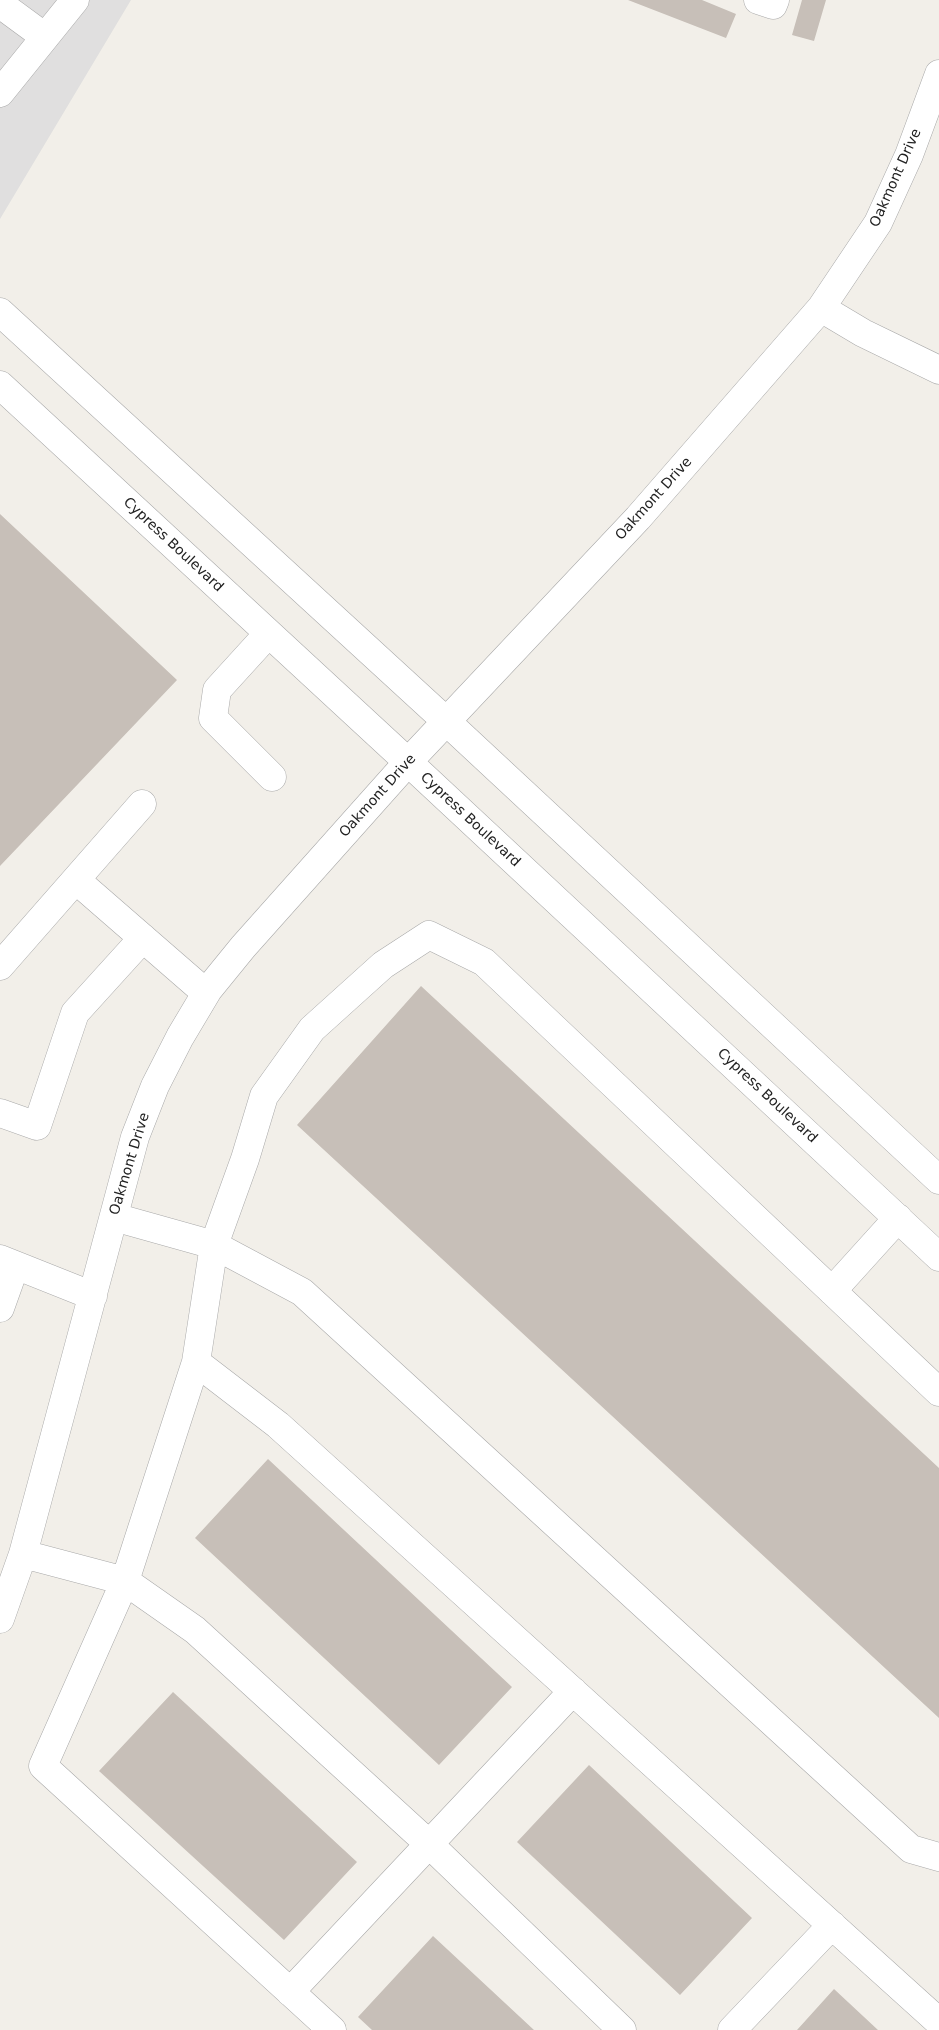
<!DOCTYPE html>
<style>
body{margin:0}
canvas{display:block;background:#f2efe9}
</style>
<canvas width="939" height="2030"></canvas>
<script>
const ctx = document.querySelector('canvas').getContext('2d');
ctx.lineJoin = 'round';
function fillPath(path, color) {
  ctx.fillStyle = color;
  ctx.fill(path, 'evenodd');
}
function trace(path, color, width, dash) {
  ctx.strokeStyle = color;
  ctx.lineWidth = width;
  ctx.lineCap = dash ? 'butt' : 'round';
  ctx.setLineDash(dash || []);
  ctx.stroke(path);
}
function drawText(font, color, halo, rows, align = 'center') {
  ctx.font = font + ' "DejaVu Sans",sans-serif';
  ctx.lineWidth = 4.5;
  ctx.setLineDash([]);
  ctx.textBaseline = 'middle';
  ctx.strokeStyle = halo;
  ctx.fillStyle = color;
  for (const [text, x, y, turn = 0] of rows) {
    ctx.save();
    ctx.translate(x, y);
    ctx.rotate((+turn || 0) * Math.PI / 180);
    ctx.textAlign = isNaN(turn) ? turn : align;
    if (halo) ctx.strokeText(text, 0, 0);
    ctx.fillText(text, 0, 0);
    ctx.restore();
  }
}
const residential = new Path2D(`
 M0 0H131L0 219Z`);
const building = new Path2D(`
 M628 0H702L736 14 726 38Z
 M802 0H826L814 41 792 35Z
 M0 514 177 680 0 866Z
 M421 986 939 1468V1718L297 1125Z
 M268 1459 512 1687 439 1765 195 1538Z
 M173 1692 357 1862 284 1940 99 1771Z
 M589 1765 752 1918 680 1995 517 1842Z
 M433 1936 534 2030H372L358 2017Z
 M834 1989 878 2030H797Z`);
const minor = new Path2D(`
 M758 0 773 5 775 0
 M0 4 45 37
 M0 93 75 0
 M821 308 863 333 939 370
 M0 312 447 722 939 1180
 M0 385 408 762 939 1257
 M268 634 217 690 213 718 272 777
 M76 880 206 993
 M0 966 142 804
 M0 1113 37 1126 75 1013 143 938
 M114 1217 214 1245 302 1292 911 1849 939 1857
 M0 1259 93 1296
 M832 1291 898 1218
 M0 1308 15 1266
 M196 1362 278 1425 939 2022
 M23 1554 125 1581 196 1362 214 1245 245 1159 264 1096 312 1029 383 965 429 935 484 962 939 1392
 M0 1619 23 1554 135 1137 155 1086 180 1037 208 990 243 947 408 762 638 518 821 308 878 223 909 155 939 74
 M290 1992 573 1691
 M332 2030 43 1766 125 1581 195 1630 429 1844 622 2030
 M732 2030 832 1925`);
const streetNames = [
 ["Oakmont Drive",896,178,-66],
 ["Oakmont Drive",654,499,-48],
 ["Cypress Boulevard",173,545,43],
 ["Oakmont Drive",378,796,-48],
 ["Cypress Boulevard",470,820,43],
 ["Cypress Boulevard",767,1096,43],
 ["Oakmont Drive",130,1164,-73]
];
fillPath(residential, '#e0dfdf');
fillPath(building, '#c7bfb8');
trace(minor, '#a9a9a9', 29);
trace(minor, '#fff', 28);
drawText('14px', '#222', '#fff', streetNames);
</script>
